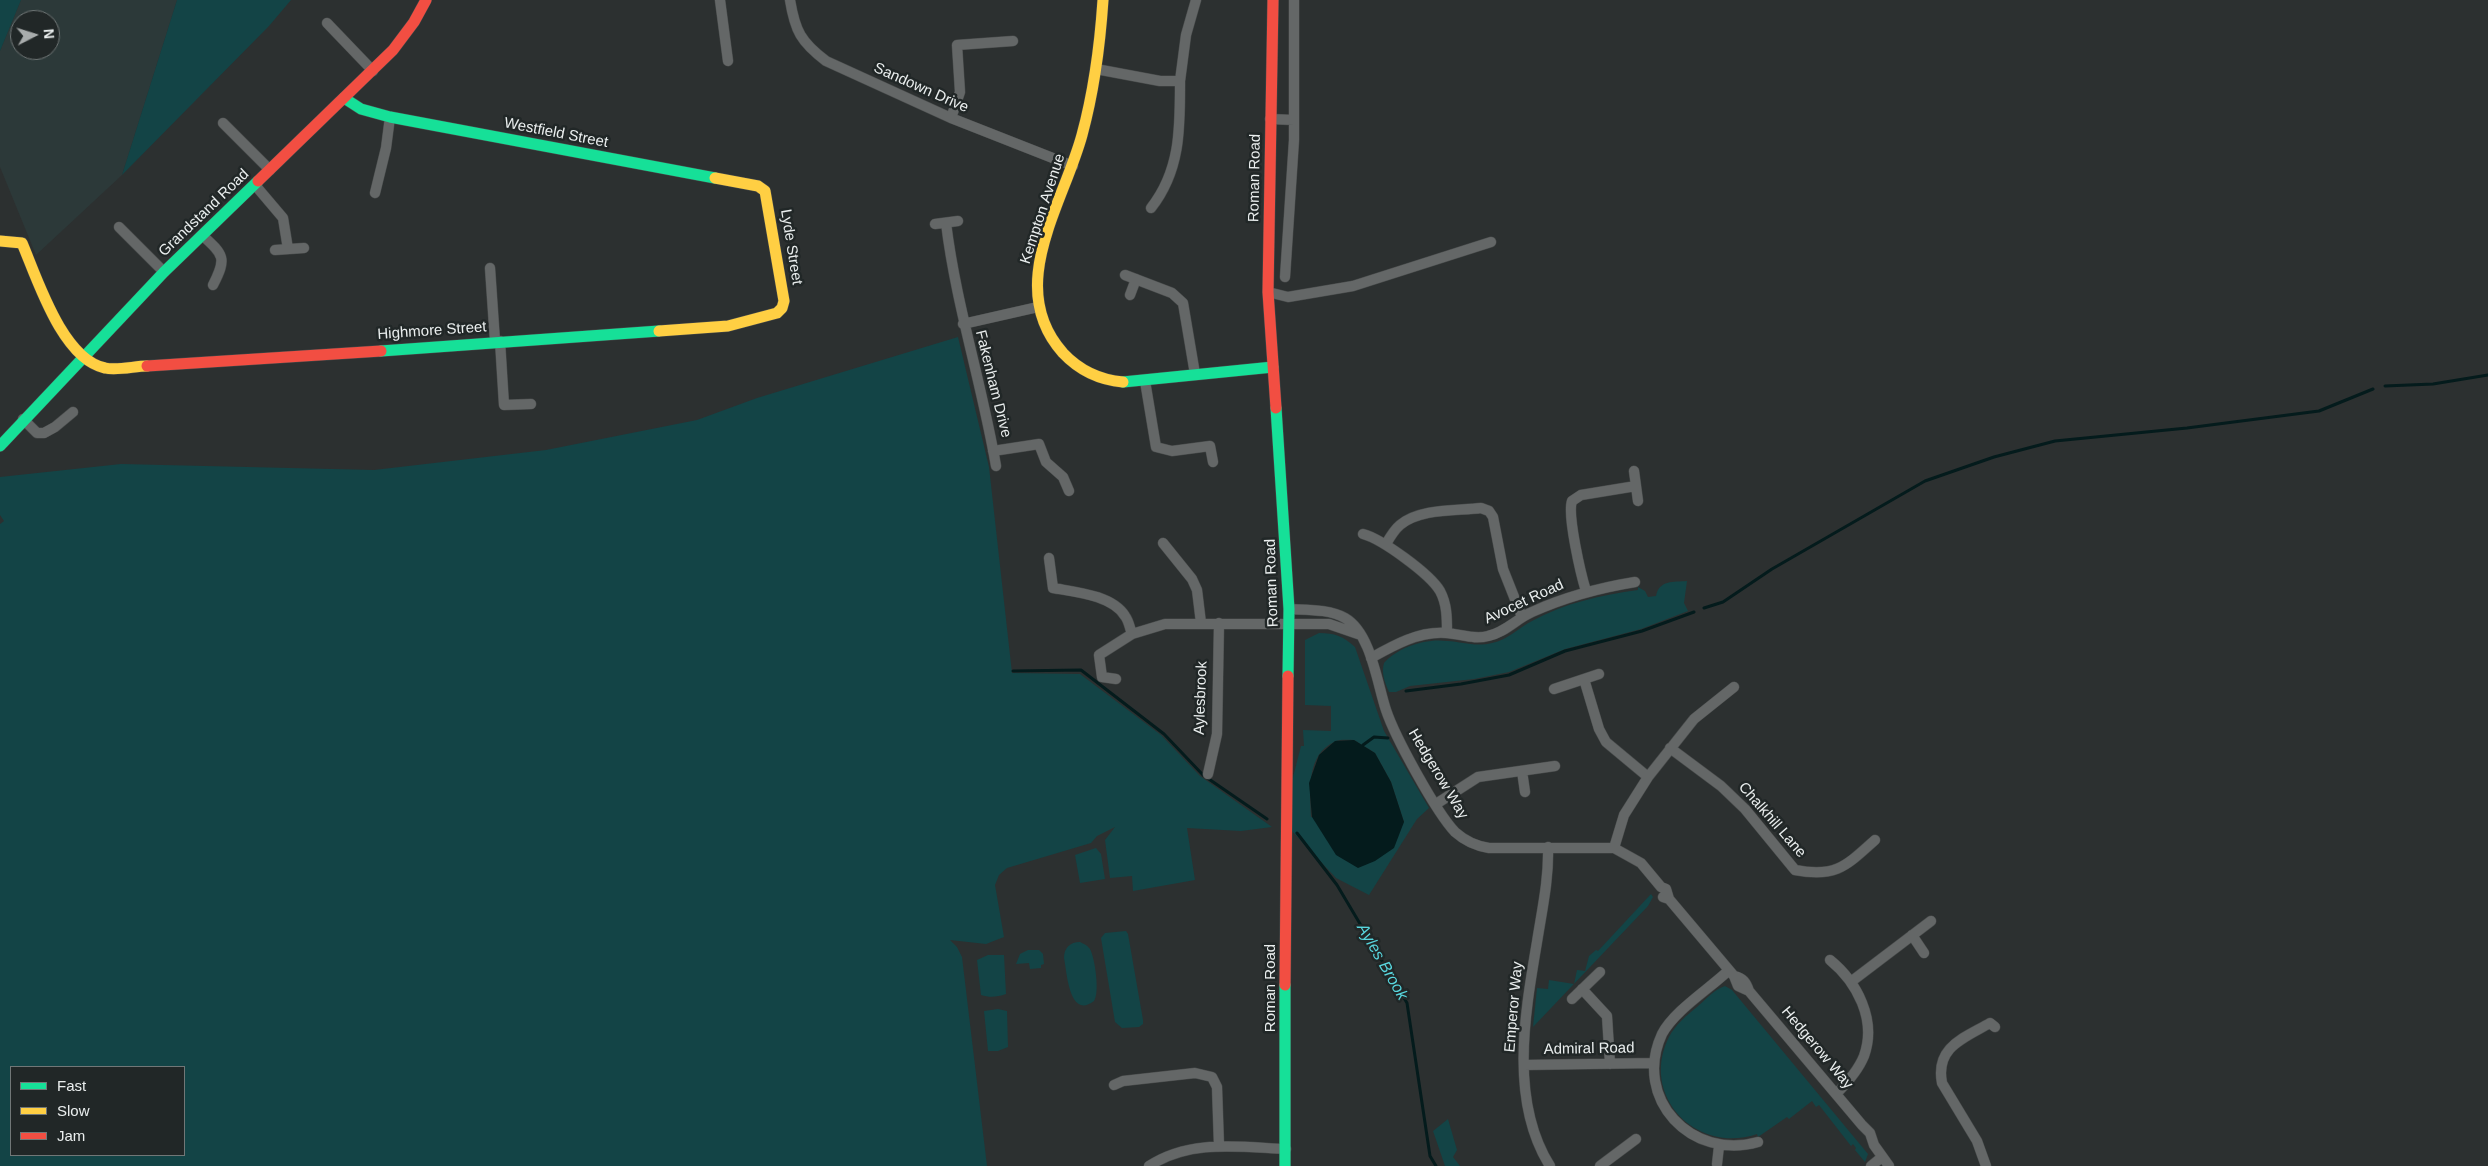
<!DOCTYPE html>
<style>
body{margin:0}
#map{position:relative;width:2488px;height:1166px;overflow:hidden;background:#2c3030;font-family:Helvetica,sans-serif}
canvas{display:block}
.legend{position:absolute;left:10px;top:1066px;width:175px;height:90px;box-sizing:border-box;background:#212727;border:1px solid #717777;margin:0;padding:6px 9px;list-style:none;font-size:15px;color:#eaeeee}
.legend li{display:flex;align-items:center;gap:10px;height:25px}
.legend b{width:25px;border:1px solid #717777}
.north{position:absolute;left:10px;top:10px;width:50px;height:50px;box-sizing:border-box;background:#212727;border:1px solid #717777;border-radius:50%;rotate:85deg;font-size:14px;font-weight:700;line-height:20px;text-align:center;color:#eaeeee}
.north::after{content:'';display:block;margin:auto;width:18px;height:22px;background:#a8acac;clip-path:polygon(50% 0,100% 100%,50% 72%,0 100%)}
</style>
<div id="map">
<canvas width="2488" height="1166"></canvas>
<ul class="legend">
<li><b style="height:6px;background:#16e098"></b>Fast</li>
<li><b style="height:6px;background:#ffcf43"></b>Slow</li>
<li><b style="height:6px;background:#f24e42"></b>Jam</li>
</ul>
<div class="north">N</div>
</div>
<script>
const ctx = document.querySelector('canvas').getContext('2d');
ctx.lineJoin = 'round';
function fillPath(path, color) {
  ctx.fillStyle = color;
  ctx.fill(path, 'evenodd');
}
function trace(path, color, width, dash) {
  ctx.strokeStyle = color;
  ctx.lineWidth = width;
  ctx.lineCap = dash ? 'butt' : 'round';
  ctx.setLineDash(dash || []);
  ctx.stroke(path);
}
function drawText(font, color, halo, rows, align = 'center') {
  ctx.font = font + ' Helvetica,sans-serif';
  ctx.lineWidth = 5;
  ctx.setLineDash([]);
  ctx.textBaseline = 'middle';
  ctx.strokeStyle = halo;
  ctx.fillStyle = color;
  for (const [text, x, y, turn = 0] of rows) {
    ctx.save();
    ctx.translate(x, y);
    ctx.rotate((+turn || 0) * Math.PI / 180);
    ctx.textAlign = isNaN(turn) ? turn : align;
    if (halo) ctx.strokeText(text, 0, 0);
    ctx.fillText(text, 0, 0);
    ctx.restore();
  }
}
const built = new Path2D(`
 M21 0H177L122 175 36 255 0 167V51ZM20 20H50V50H20Z`);
const green = new Path2D(`
 M0 0H21L0 51Z
 M177 0H291L269 26 122 175Z
 M958 337 989 467 1012 673 1080 674 1161 735 1200 776 1272 827 1241 831 1187 828 1195 880 1133 891 1132 876 1110 878 1105 840 1115 827 1097 836 1091 843 1007 868 999 875 995 885 1004 937 986 944 950 940 957 947 962 957 987 1166H0V524L4 521 0 515V477L121 464 374 470 546 450 697 420 757 398ZM11 1067H184V1155H11Z
 M1687 581 1684 603 1688 611 1641 629 1565 649 1509 672 1474 679 1410 686 1396 692H1389C1385 683 1381 673 1384 663 1398 647 1426 638 1447 641 1463 642 1475 647 1492 643 1508 640 1518 628 1532 621 1565 603 1601 595 1638 590V587L1645 591 1648 597 1656 596C1659 580 1673 582 1687 581Z
 M1319 633C1335 633 1343 636 1355 647L1384 731 1429 808 1417 819 1369 895 1336 878 1292 831V781L1301 746H1304L1303 730 1331 731V706L1305 705V640ZM1354 740 1375 753 1391 782 1404 822 1311 817C1310 791 1306 755 1334 742 1339 739 1348 740 1354 740Z
 M1096 848 1101 854 1105 879 1080 883 1075 855Z
 M1651 894 1653 897 1648 906 1533 1027 1537 988 1548 989 1549 980 1574 984 1577 970 1585 971 1589 956 1596 950 1598 951Z
 M1126 931 1128 934 1143 1020V1024L1139 1027 1122 1028 1115 1022 1101 938 1105 933Z
 M1080 942C1084 944 1087 945 1090 949 1095 958 1100 993 1094 1001 1069 1020 1067 972 1064 958 1064 948 1070 942 1080 942Z
 M1028 950H1039L1043 954 1044 964 1041 965V968L1030 969 1029 963 1016 964 1020 954Z
 M988 955H1004L1006 994C997 997 990 998 981 995L977 960Z
 M1725 986 1732 990 1868 1154 1865 1162 1855 1150 1856 1148 1853 1144 1851 1146 1819 1105 1816 1107 1812 1101 1789 1119 1787 1117 1758 1137 1757 1134C1697 1155 1639 1096 1669 1037 1675 1025 1687 1015 1697 1007 1705 1000 1715 989 1725 986Z
 M998 1009 1007 1011 1008 1047 998 1051H988L984 1011Z
 M1448 1119 1457 1150 1453 1157 1460 1166H1445L1433 1131Z`);
const water = new Path2D(`
 M1354 740 1375 753 1391 782 1404 822 1394 848 1375 861 1358 868 1336 855 1312 817 1309 783 1319 755 1335 741Z`);
const stream = new Path2D(`
 M2385 386 2433 384 2488 375
 M1704 608 1723 602 1772 569 1925 481 1994 457 2055 441 2187 428 2319 411 2373 389
 M1013 671 1081 670 1164 734 1203 775 1267 819
 M1406 691 1461 684 1509 675 1565 651 1642 631 1694 612
 M1363 745 1374 737 1388 738
 M1297 833 1337 885 1407 1003 1430 1156 1436 1166`);
const street = new Path2D(`
 M720 0 728 61
 M790 0C795 31 801 42 826 61L951 118 1073 166
 M327 23 373 71
 M1096 69 1160 81H1180L1186 35 1196 0
 M951 118 960 92 957 45 1013 41
 M1270 119 1294 120
 M223 123 270 170
 M255 185 283 218 288 249
 M375 193 386 148 390 117
 M1151 208C1181 170 1180 127 1180 81
 M946 223C956 305 982 384 996 466
 M935 224 958 221
 M119 227 164 272
 M202 235C224 255 227 258 213 285
 M275 250 304 248
 M490 268 495 341
 M1125 275 1172 293 1183 303 1195 374
 M1285 277 1294 140V0
 M1268 292 1288 297 1353 286 1491 242
 M1130 295 1136 279
 M963 324 1038 307
 M500 341 504 405 531 404
 M1145 381 1156 447 1172 451 1210 446 1213 462
 M23 419 37 433H44L55 427 73 412
 M993 451 1039 444 1046 462 1063 477 1069 491
 M1634 471 1638 501
 M1363 534C1382 539 1430 574 1440 591 1447 604 1447 618 1447 633
 M1163 543 1192 579 1197 590 1201 623
 M1386 544C1390 537 1394 530 1400 525 1420 508 1457 511 1481 508L1489 511 1493 517 1503 569 1522 617
 M1049 558 1053 588C1075 592 1112 595 1125 616 1129 621 1130 629 1132 634
 M1586 591C1581 575 1567 515 1572 501L1581 495 1636 486
 M1289 609C1307 610 1330 609 1345 618 1371 633 1377 683 1386 710 1395 737 1436 812 1455 832 1465 841 1476 846 1489 848H1614L1641 863 1661 887 1666 889 1669 899
 M1371 658C1394 645 1419 631 1446 633 1461 634 1474 640 1488 636 1506 632 1516 619 1532 612 1565 597 1598 588 1635 582
 M1116 679 1102 677 1099 655 1132 634 1165 624H1329L1358 634
 M1584 679 1599 729 1606 742 1648 777
 M1554 689 1599 674
 M1670 748 1721 786 1745 809 1795 870C1836 878 1846 866 1875 840
 M1522 771 1525 792
 M1208 774 1217 734 1219 623
 M1436 804 1478 777 1555 766
 M1548 847C1549 879 1542 910 1537 942 1525 1013 1509 1101 1550 1166
 M1614 848 1624 815 1648 777 1694 719 1734 687
 M1663 897 1669 899 1734 976 1738 986 1749 991
 M1912 935 1924 953
 M1830 960C1857 982 1877 1020 1864 1056 1858 1071 1847 1083 1836 1094
 M1728 971C1709 989 1674 1011 1662 1034 1632 1099 1692 1161 1758 1142
 M1734 976C1743 978 1746 982 1749 991L1862 1125 1870 1133 1874 1145 1889 1166
 M1852 981 1931 921
 M1582 989 1607 1016 1610 1064
 M1572 999 1600 972
 M1524 1065 1654 1063
 M1114 1085 1123 1081 1195 1073 1212 1077 1217 1087 1219 1146
 M1717 1164 1719 1146
 M1149 1166C1190 1139 1239 1147 1286 1149
 M1600 1166 1636 1139
 M1871 1166 1882 1157
 M1986 1166 1977 1141 1942 1083C1935 1047 1964 1038 1990 1023L1995 1027`);
const fast = new Path2D(`
 M344 98 361 109 390 117 715 178
 M381 351 659 331
 M1123 382 1273 367
 M1276 408 1289 609 1288 676
 M0 446 164 272 258 181
 M1285 985V1166`);
const slow = new Path2D(`
 M1103 0C1100 45 1094 91 1082 135 1063 205 1004 287 1063 353 1079 370 1100 380 1123 382
 M0 241 22 243C37 278 62 359 105 368 117 371 135 366 147 366
 M659 331 728 326 777 313 782 308 784 301 765 191 758 186 715 178`);
const jam = new Path2D(`
 M1273 0 1268 292 1276 408
 M258 181 393 50 414 22 426 0
 M147 366 381 351
 M1285 985 1288 676`);
const streetNames = [
 ["Sandown Drive",921,88,24],
 ["Westfield Street",556,133,11],
 ["Roman Road",1255,178,-89],
 ["Kempton Avenue",1043,209,-72],
 ["Grandstand Road",204,213,-44],
 ["Lyde Street",791,247,81],
 ["Highmore Street",432,331,-4],
 ["Fakenham Drive",993,384,76],
 ["Roman Road",1272,583,-92],
 ["Avocet Road",1524,602,-25],
 ["Aylesbrook",1201,698,-88],
 ["Hedgerow Way",1438,774,59],
 ["Chalkhill Lane",1772,820,49],
 ["Roman Road",1271,988,-90],
 ["Emperor Way",1514,1007,-85],
 ["Hedgerow Way",1817,1048,50],
 ["Admiral Road",1589,1049,-1]
];
const waterNames = [
 ["Ayles Brook",1382,962,60]
];
fillPath(built, '#2c3939');
fillPath(green, '#134446');
fillPath(water, '#041b1c');
trace(stream, '#041b1c', 3);
trace(street, '#484b4b', 11);
trace(fast, '#484b4b', 12);
trace(slow, '#484b4b', 12);
trace(jam, '#484b4b', 12);
trace(street, '#646767', 10);
trace(fast, '#16e098', 11);
trace(slow, '#ffcf43', 11);
trace(jam, '#f24e42', 11);
drawText('15px', '#eaeeee', '#212727', streetNames);
drawText('italic 16px', '#58d6de', '#212727', waterNames);
</script>
